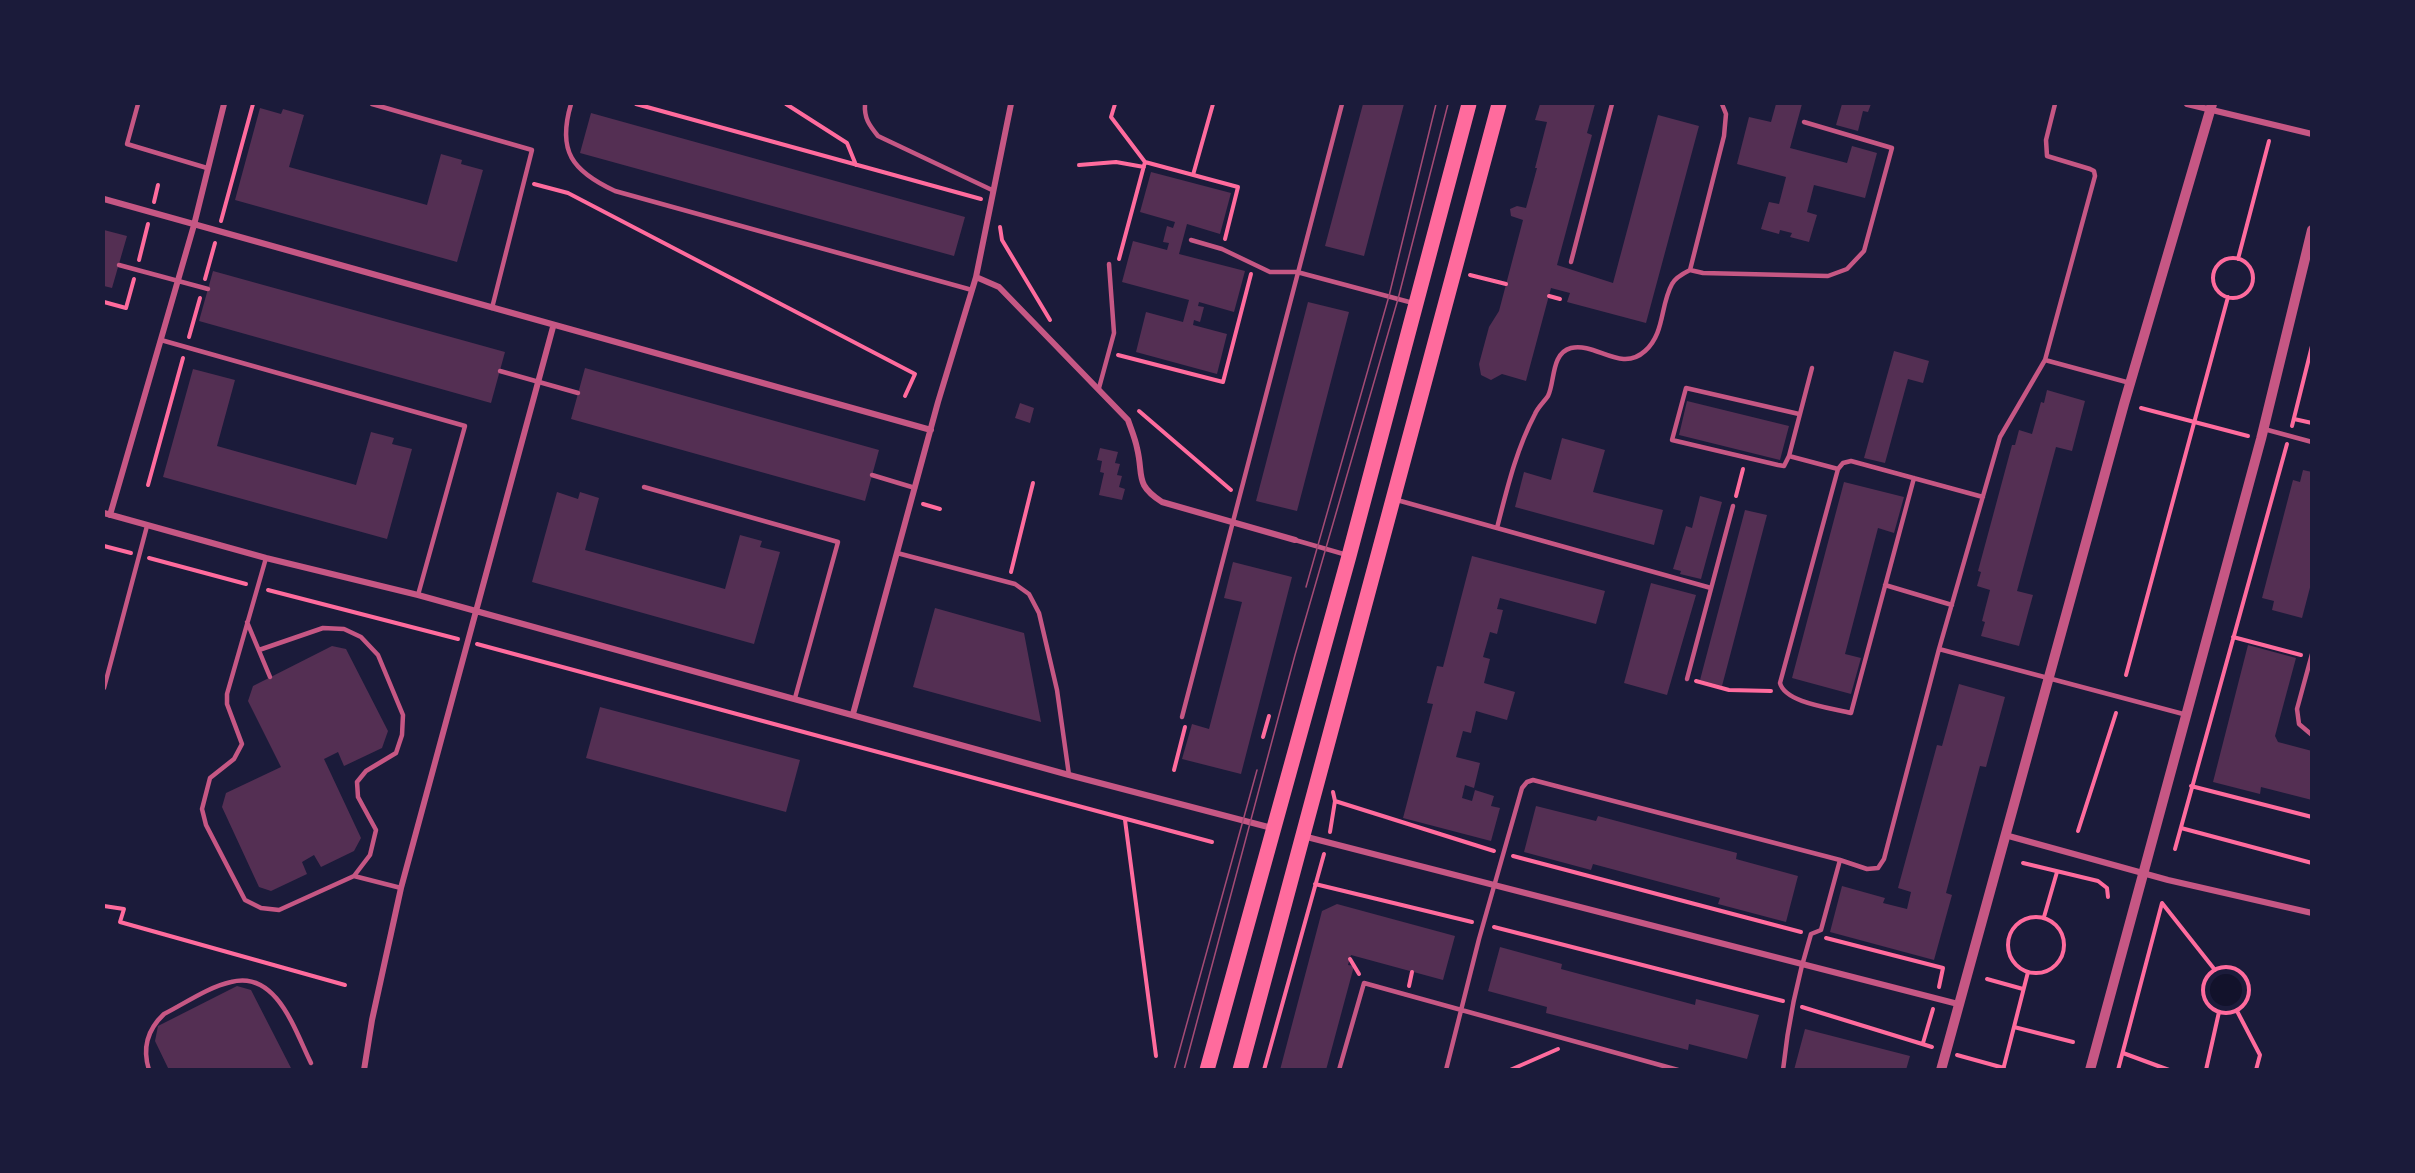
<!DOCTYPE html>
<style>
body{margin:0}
#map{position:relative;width:2415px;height:1173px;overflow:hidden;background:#1b1b3a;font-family:"DM Sans",sans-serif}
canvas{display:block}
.frame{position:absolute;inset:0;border:105px solid #1b1b3a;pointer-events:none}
</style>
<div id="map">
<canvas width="2415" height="1173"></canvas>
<div class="frame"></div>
</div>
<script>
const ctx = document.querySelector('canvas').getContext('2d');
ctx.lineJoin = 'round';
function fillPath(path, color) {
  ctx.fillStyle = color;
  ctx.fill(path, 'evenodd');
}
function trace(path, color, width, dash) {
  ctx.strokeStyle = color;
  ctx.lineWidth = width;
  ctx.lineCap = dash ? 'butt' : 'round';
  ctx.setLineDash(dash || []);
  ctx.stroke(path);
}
const water = new Path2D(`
 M2210 990a16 16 0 1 1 32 0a16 16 0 1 1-32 0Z`);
const building = new Path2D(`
 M1363 104H1404L1364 256 1325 246Z
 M1540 104H1595L1587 133 1592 135 1557 265 1613 283 1658 115 1699 126 1646 323 1567 302 1570 293 1551 288 1526 381 1502 374 1491 380 1481 375 1479 364 1489 327 1499 311 1523 220 1511 216 1510 209 1517 206 1526 208 1537 168H1535L1547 122 1535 120Z
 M1776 104H1802L1790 148 1847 163 1852 146 1877 153 1865 198 1814 185 1807 212 1817 215 1809 242 1790 237 1792 233 1780 230 1779 234 1761 229 1769 202 1779 204 1786 177 1737 164 1749 117 1771 122Z
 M1842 104H1871L1868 112 1863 111 1858 131 1836 125Z
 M260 108 281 114 283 109 304 115 289 167 427 205 441 154 462 160 461 164 483 170 457 262 235 200Z
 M591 113 965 217 954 256 580 153Z
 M1151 172 1231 193 1220 234 1187 224 1179 254 1245 271 1234 312 1199 302 1198 306 1204 307 1200 322 1194 320 1193 325 1227 334 1217 374 1136 352 1146 312 1183 322 1189 300 1122 282 1133 241 1167 250 1169 243 1163 242 1167 226 1173 228 1175 222 1140 212Z
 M104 230 127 236 112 288 104 286Z
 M213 271 505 352 491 403 199 321Z
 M1308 302 1349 312 1297 511 1256 501Z
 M1894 351 1929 361 1923 383 1908 379 1885 463 1864 458Z
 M585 368 879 450 865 501 571 419Z
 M193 369 235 380 217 446 356 485 371 432 394 438 392 444 412 449 387 539 163 477Z
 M2047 390 2085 401 2072 451 2056 447 2017 591 2033 595 2019 646 1981 636 1985 622 1982 621 1990 590 1977 586 1981 572 1978 571 2012 445H2015L2019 430 2032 434 2041 402 2044 403Z
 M1687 401 1789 426 1780 460 1679 435Z
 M1020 403 1034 408 1030 423 1015 418Z
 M1562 438 1605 450 1593 492 1663 510 1654 545 1515 507 1524 472 1551 480Z
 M1100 448 1118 452 1115 463 1120 464 1117 475 1122 476 1119 487 1125 489 1122 500 1099 495 1104 473 1100 472 1102 461 1097 460Z
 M2303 470 2312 472V580L2302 618 2272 610 2274 601 2262 598 2293 480 2300 482Z
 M1844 482 1904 497 1894 533 1878 528 1845 654 1861 658 1851 694 1792 678Z
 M557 492 578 499 580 492 599 498 585 550 725 589 740 535 762 541 760 547 780 552 754 644 532 582Z
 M1700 496 1722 502 1701 579 1680 574 1681 571 1673 569 1686 526 1692 528Z
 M1745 510 1767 515 1722 686 1700 680Z
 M1472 556 1605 591 1596 624 1500 598 1497 609 1503 610 1497 634 1490 632 1483 657 1490 659 1484 683 1515 692 1507 720 1476 711 1471 733 1463 731 1456 757 1480 763 1474 788 1465 785 1462 798 1472 801 1475 790 1494 796 1491 806 1500 808 1491 841 1403 818 1433 704 1427 703 1437 666 1443 667Z
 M1233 562 1292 577 1241 774 1182 759 1192 724 1209 729 1242 602 1224 598Z
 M1651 583 1696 595 1667 695 1624 683Z
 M935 608 1024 633 1041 722 913 687Z
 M2248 645 2296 658 2275 736 2278 742 2312 751V800L2261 787 2260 794 2213 782Z
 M332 646 346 649 388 731 382 748 344 766 338 752 324 759 361 838 354 851 321 867 314 855 302 862 307 874 271 891 259 887 222 807 226 793 281 767 248 701 253 686Z
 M1959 684 2005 697 1986 767 1980 766 1946 893 1952 895 1934 960 1830 932 1842 886 1885 898 1883 903 1907 909 1911 892 1898 888 1937 745 1942 746Z
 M600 707 800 760 786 812 586 758Z
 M1536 806 1596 821 1598 816 1737 853 1736 859 1798 876 1786 922 1718 904 1720 898 1593 864 1591 870 1524 852Z
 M1337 904 1455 936 1443 980 1351 955 1348 965 1354 966 1326 1070H1280L1322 911Z
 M1500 947 1562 964 1561 969 1695 1005 1696 999 1759 1015 1747 1059 1689 1044 1688 1050 1546 1013 1547 1007 1488 991Z
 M237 986 251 990 292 1070H169L155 1041 158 1026Z
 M1805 1029 1910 1056 1906 1070H1794Z`);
const path = new Path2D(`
 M636 104 981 199
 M786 104 847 143 856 165
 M1115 104 1111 117 1145 162
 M1079 165 1116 162 1144 167
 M1193 175 1213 104
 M534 184 568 193 915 374 905 396
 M154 202 158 185
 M221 221 253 104
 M1000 227 1002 240 1050 320
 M2213 278a20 20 0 1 1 40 0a20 20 0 1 1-40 0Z
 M1119 259 1145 162 1238 187 1225 239
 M2238 259 2269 141
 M139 260 148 224
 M1470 275 1506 284
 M205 279 215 243
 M1549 296 1560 299
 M104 302 126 308 134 279
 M189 337 200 298
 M1118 355 1223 382 1251 274
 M2141 408 2248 436
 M1139 411 1231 490
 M2294 419 2312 423
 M2292 426 2312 346
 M148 485 183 358
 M1736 496 1743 469
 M923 504 940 509
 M104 546 131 553
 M149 558 246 584
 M1011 572 1033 483
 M268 590 458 639
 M2233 637 2301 655
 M477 644 1212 842
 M2126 675 2228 297
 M1696 681 1729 690 1771 691
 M1263 737 1269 716
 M1174 770 1185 727
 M2191 786 2312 817
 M1335 801 1494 851
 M1125 820 1156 1056
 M2181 828 2312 863
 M2078 831 2116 713
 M1330 832 1335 801 1333 792
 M2175 849 2287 444
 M1513 856 1801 932
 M2023 863 2098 881 2107 888 2108 897
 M1315 884 1472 922
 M104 906 124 909 120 922 345 985
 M2008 945a28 28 0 1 1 56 0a28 28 0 1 1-56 0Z
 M2044 917 2057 872
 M1494 927 1783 1001
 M1826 938 1943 968 1939 987
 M1350 959 1359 974
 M2203 990a23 23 0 1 1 46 0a23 23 0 1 1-46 0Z
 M1987 979 2023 989
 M1409 986 1412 972
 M1802 1007 1932 1047
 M2237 1011 2260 1055 2256 1070
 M2014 1027 2073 1042
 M1923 1043 1933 1009
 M2123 1053 2169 1070
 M1957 1055 2004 1068
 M1264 1070 1324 854
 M1510 1070 1558 1049
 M2003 1070 2028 972
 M2118 1070 2162 903 2215 970
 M2206 1070 2219 1012`);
const service = new Path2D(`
 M138 104 127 144 207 168
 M372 104 532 150 492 308
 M571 104C557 151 572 171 615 191L972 290
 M865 104C864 118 869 125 878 136L992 190
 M1191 240 1222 249 1270 272H1297L1413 303
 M1571 262 1612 104
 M119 265 208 289
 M1690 270 1703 273 1828 276 1847 269 1864 251 1892 148 1804 122
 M161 340 465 426 418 595
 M2045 360 2130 383
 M500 371 578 393
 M1099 388 1114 333 1109 264
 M1799 414 1686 388 1672 440 1778 465 1784 466 1789 456 1838 469
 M2264 429 2312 442
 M1789 456 1812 368
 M872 475 915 488
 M1914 478 1851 713C1832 708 1785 703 1780 683L1838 469 1843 463 1851 461 1983 497
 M644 487 838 542 795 698
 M1397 500 1711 588
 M1497 528C1507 489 1516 450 1535 414 1538 407 1544 402 1548 396 1555 382 1551 353 1571 348 1596 342 1621 373 1645 351 1665 333 1660 306 1672 284 1675 278 1684 273 1690 270L1724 136 1726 114 1722 104
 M1295 540 1347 555
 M897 553 1015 584 1029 594 1039 613 1057 690 1069 775
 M266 558 227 694V704L242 744 234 759 210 778 202 809 206 825 245 900 261 908 279 910 354 876 401 888
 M1885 585 1952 605
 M247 622 270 677
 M1939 649 2000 437 2045 360 2095 176 2094 171 2090 169 2047 156 2046 140 2055 104
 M259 650 323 628 344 629 361 637 378 655 403 715 402 735 396 753 366 771 357 782 358 797 376 830 370 855 354 876
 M2312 654 2297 709 2299 724 2312 735
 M1687 679 1733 506
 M104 688 147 526
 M1182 717 1342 104
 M1840 860 1867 869 1878 868 1884 859 1939 649 2187 715
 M149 1070C142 1048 147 1030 164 1014 184 1004 208 987 231 982 277 970 295 1031 311 1063
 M1339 1070 1364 983 1678 1070
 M1446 1070 1479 939 1522 788 1527 782 1533 780 1840 860 1821 930 1811 934C1797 979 1788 1023 1783 1070`);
const minor = new Path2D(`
 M2187 104 2312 134
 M104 199 931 430
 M976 277 999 287 1128 420C1131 429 1135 438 1137 448 1144 476 1134 484 1162 502L1295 540
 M104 513 266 558 418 595 1069 775 1272 828
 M110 515 194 225 224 104
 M853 714 938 402 976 277 1011 104
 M2005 835 2168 880 2312 913
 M1303 836 1958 1004
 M364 1070 372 1020 401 888 553 327`);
const tertiary = new Path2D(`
 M1941 1070 2124 404 2212 104
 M2090 1070 2261 439 2312 230`);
const primary = new Path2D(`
 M1207 1070 1349 556 1469 104
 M1240 1070 1499 104`);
const tram = new Path2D(`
 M1306 587 1389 296 1436 104
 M1174 1070 1257 770
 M1184 1070 1295 655 1398 299 1448 104`);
fillPath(water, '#12122b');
fillPath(building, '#542f53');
trace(path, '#ff6b9d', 4);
trace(service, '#c65784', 4.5);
trace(minor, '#c65784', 6);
trace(tertiary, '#c65784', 10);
trace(primary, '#ff6b9d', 15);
trace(tram, '#a44b75', 1.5);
</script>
